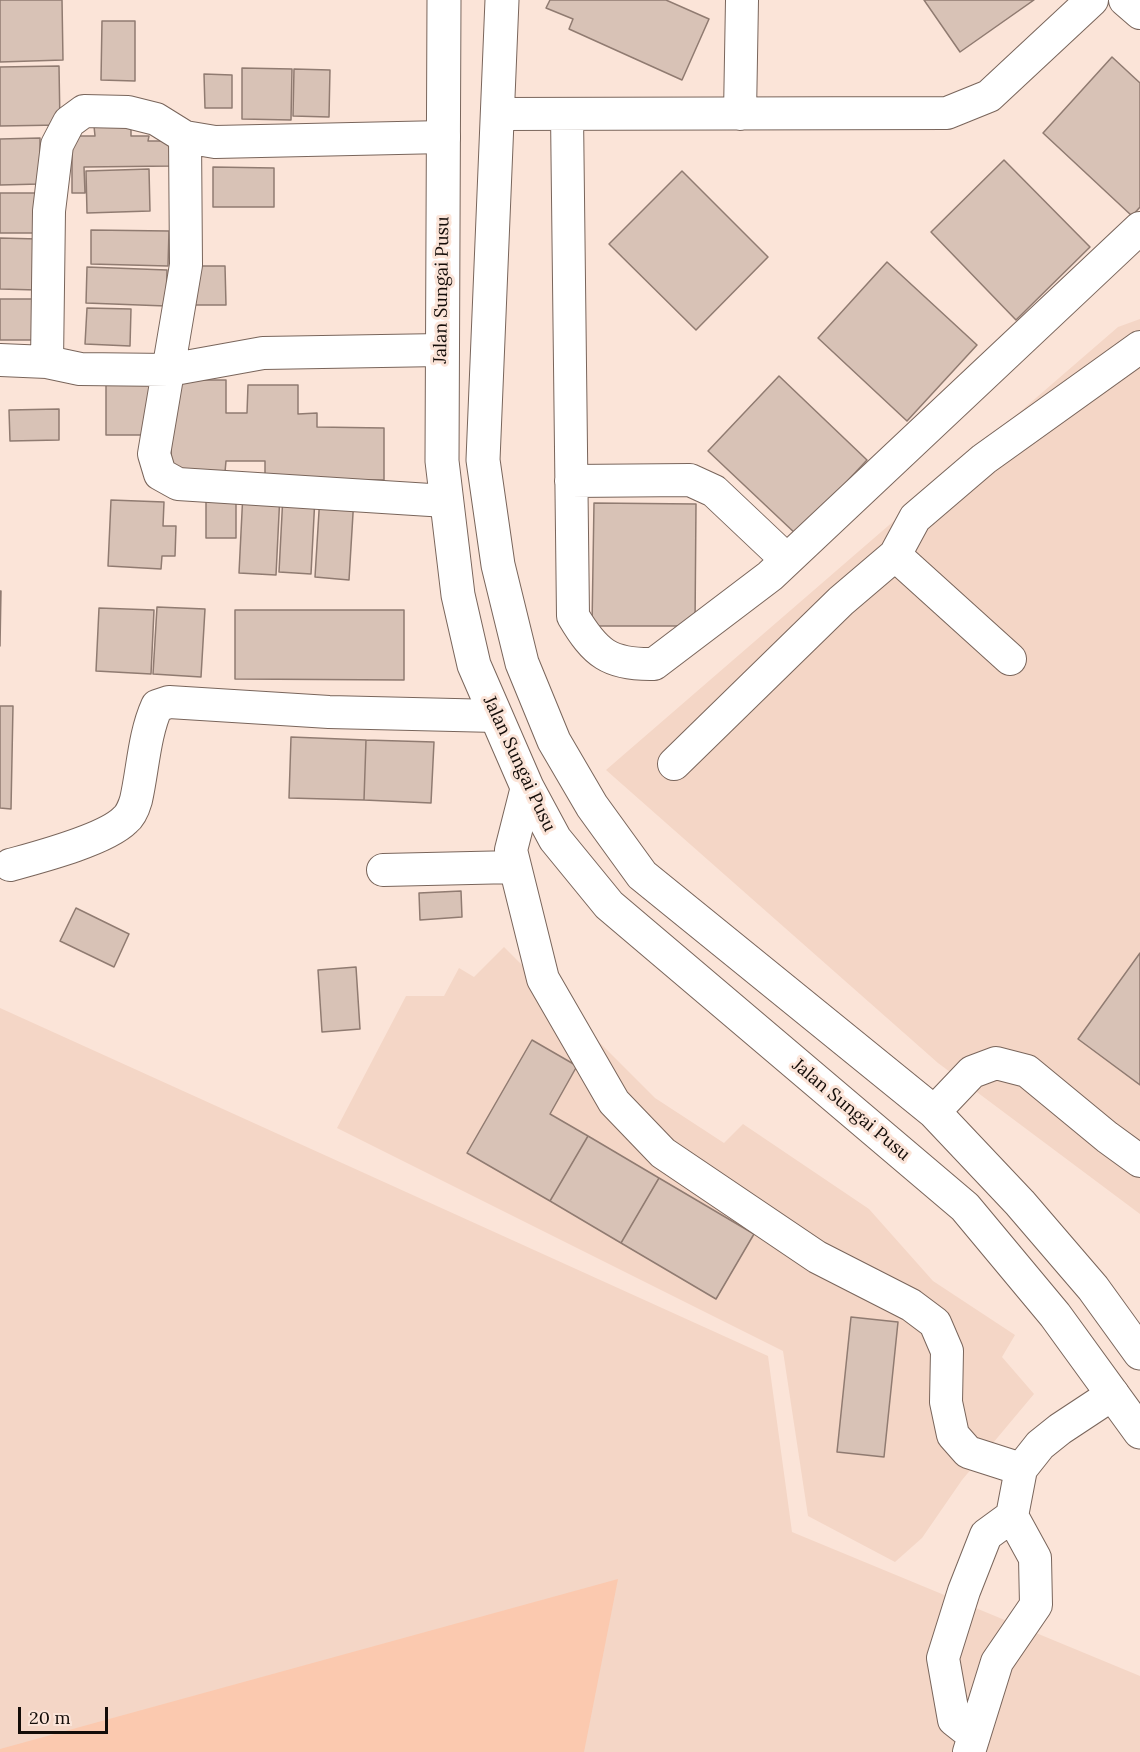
<!DOCTYPE html>
<style>
body{margin:0}
#map{position:relative;width:1140px;height:1752px;overflow:hidden;background:#fbe4d8;font-family:Lora,serif}
canvas{display:block}
.scale{position:absolute;left:18px;top:1707px;width:90px;height:27px;box-sizing:border-box;border:3px solid #130c08;border-top:0;padding-left:8px;font-size:18px;line-height:21px;white-space:nowrap;color:#130c08;-webkit-text-stroke:4px #fbe4d8;paint-order:stroke}
</style>
<div id="map">
<canvas width="1140" height="1752"></canvas>
<div class="scale">20 m</div>
</div>
<script>
const ctx = document.querySelector('canvas').getContext('2d');
ctx.lineJoin = 'round';
function fillPath(path, color) {
  ctx.fillStyle = color;
  ctx.fill(path, 'evenodd');
}
function trace(path, color, width, dash) {
  ctx.strokeStyle = color;
  ctx.lineWidth = width;
  ctx.lineCap = dash ? 'butt' : 'round';
  ctx.setLineDash(dash || []);
  ctx.stroke(path);
}
function drawText(font, color, halo, rows, align = 'center') {
  ctx.font = font + ' Lora,serif';
  ctx.lineWidth = 6;
  ctx.setLineDash([]);
  ctx.textBaseline = 'middle';
  ctx.strokeStyle = halo;
  ctx.fillStyle = color;
  for (const [text, x, y, turn = 0] of rows) {
    ctx.save();
    ctx.translate(x, y);
    ctx.rotate((+turn || 0) * Math.PI / 180);
    ctx.textAlign = isNaN(turn) ? turn : align;
    if (halo) ctx.strokeText(text, 0, 0);
    ctx.fillText(text, 0, 0);
    ctx.restore();
  }
}
const built = new Path2D(`
 M1140 319V1214L938 1063 606 770 1118 327Z
 M504 947 655 1098 724 1143 743 1124 869 1209 933 1281 1015 1335 1002 1357 1034 1394 962 1480 922 1538 895 1562 808 1516 783 1351 337 1128 406 996H444L459 968 474 977Z
 M0 1008 768 1356 792 1532 1140 1676V1752H0Z`);
const green = new Path2D(`
 M618 1579 584 1752H0V1749Z`);
const building = new Path2D(`
 M0 0H62L63 60 0 62Z
 M550 0H666L709 19 682 80 569 29 573 19 546 8Z
 M924 0H1034L960 52Z
 M102 21H135V81L101 80Z
 M1112 57 1140 83V207L1132 216 1043 133Z
 M59 66 60 125 0 126V67Z
 M242 68 292 69 291 120 242 119Z
 M294 69 330 70 329 117 293 116Z
 M204 74 232 75V108H205Z
 M94 126H131V136H149L148 141H173V166L84 167 85 193H72V136H95Z
 M40 138V184L0 185V139Z
 M1004 160 1090 247 1016 320 931 232Z
 M213 167 274 168V207H213Z
 M149 169 150 211 87 213 86 171Z
 M682 171 768 257 696 330 609 244Z
 M0 193H40V233H0Z
 M91 230 169 231 168 266 91 264Z
 M0 238 38 239 37 290 0 289Z
 M887 262 977 345 907 421 818 338Z
 M194 266H225L226 305H194Z
 M87 267 167 270 166 306 86 303Z
 M0 299H34L35 340H0Z
 M87 308 131 309 130 346 85 344Z
 M779 376 867 460 797 535 708 451Z
 M172 380H226V413H247L248 385H298V414L317 413V427L384 428V480L265 479V461H226L225 472H171Z
 M106 384 155 385V435H106Z
 M59 409V440L10 441 9 410Z
 M206 491H236V538H206Z
 M243 492 280 494 276 575 239 573Z
 M283 495 315 497 311 574 279 572Z
 M320 495 354 497 349 580 315 577Z
 M111 500 164 502 163 526H176L175 556H162L161 569 108 566Z
 M594 503 696 504 695 626H592Z
 M0 591H1L0 646Z
 M157 607 205 609 201 677 153 674Z
 M99 608 154 610 151 674 96 671Z
 M235 610H404V680L235 679Z
 M0 706H13L11 809 0 808Z
 M291 737 366 740 364 800 289 798Z
 M366 740 434 742 431 803 364 800Z
 M461 891 462 917 420 920 419 893Z
 M76 908 129 934 114 967 60 941Z
 M1140 953V1085L1078 1039Z
 M356 967 360 1029 322 1032 318 970Z
 M532 1040 577 1066 550 1114 588 1136 550 1201 467 1153Z
 M588 1136 659 1178 621 1243 550 1201Z
 M659 1178 754 1234 716 1299 621 1243Z
 M851 1317 898 1322 884 1457 837 1452Z`);
const minor = new Path2D(`
 M1125 0 1140 13
 M498 114 947 113 989 96 1092 0
 M567 114 573 616C595 653 609 665 654 664L770 576 1140 228
 M740 114 742 0
 M185 137 186 265 154 454 160 474 178 484 446 501
 M0 360 47 362 80 369 169 370 263 353 441 350
 M47 362 49 211 57 145 69 122 84 111 128 112 156 119 185 137 215 142 444 137
 M571 481 690 480 714 491 787 560
 M895 555 1010 659
 M674 764 841 601 895 555 915 518 984 459 1140 347
 M527 787 511 850 543 979 614 1102 663 1153 817 1257 911 1305 935 1323 947 1351 946 1402 953 1435 968 1452 1021 1469
 M10 865C39 857 105 840 125 820 130 816 134 807 136 800 143 769 144 735 157 706L169 702 329 712 496 716
 M383 870 515 867
 M934 1112 972 1072 996 1063 1027 1071 1107 1137 1140 1161
 M973 1735 954 1720 943 1658 964 1591 986 1535 1012 1516
 M969 1752 997 1662 1036 1605 1035 1558 1012 1516 1021 1469 1040 1445 1060 1429 1113 1394`);
const major = new Path2D(`
 M444 0 442 461 458 595 474 665 527 787 555 839 609 905 965 1207 1055 1315 1140 1432
 M502 0 483 460 498 565 522 663 554 741 592 806 642 875 934 1112 1020 1203 1093 1288 1140 1353`);
const streetNames = [
 ["Jalan Sungai Pusu",442,290,-89],
 ["Jalan Sungai Pusu",519,764,65],
 ["Jalan Sungai Pusu",851,1110,40]
];
fillPath(built, '#f4d6c6');
fillPath(green, '#fbc9af');
fillPath(building, '#d8c2b6');
trace(building, '#907b71', 1.5);
trace(minor, '#79655b', 34);
trace(major, '#79655b', 35);
trace(minor, '#fff', 32);
trace(major, '#fff', 33);
drawText('18px', '#130c08', '#fbe4d8', streetNames);
</script>
